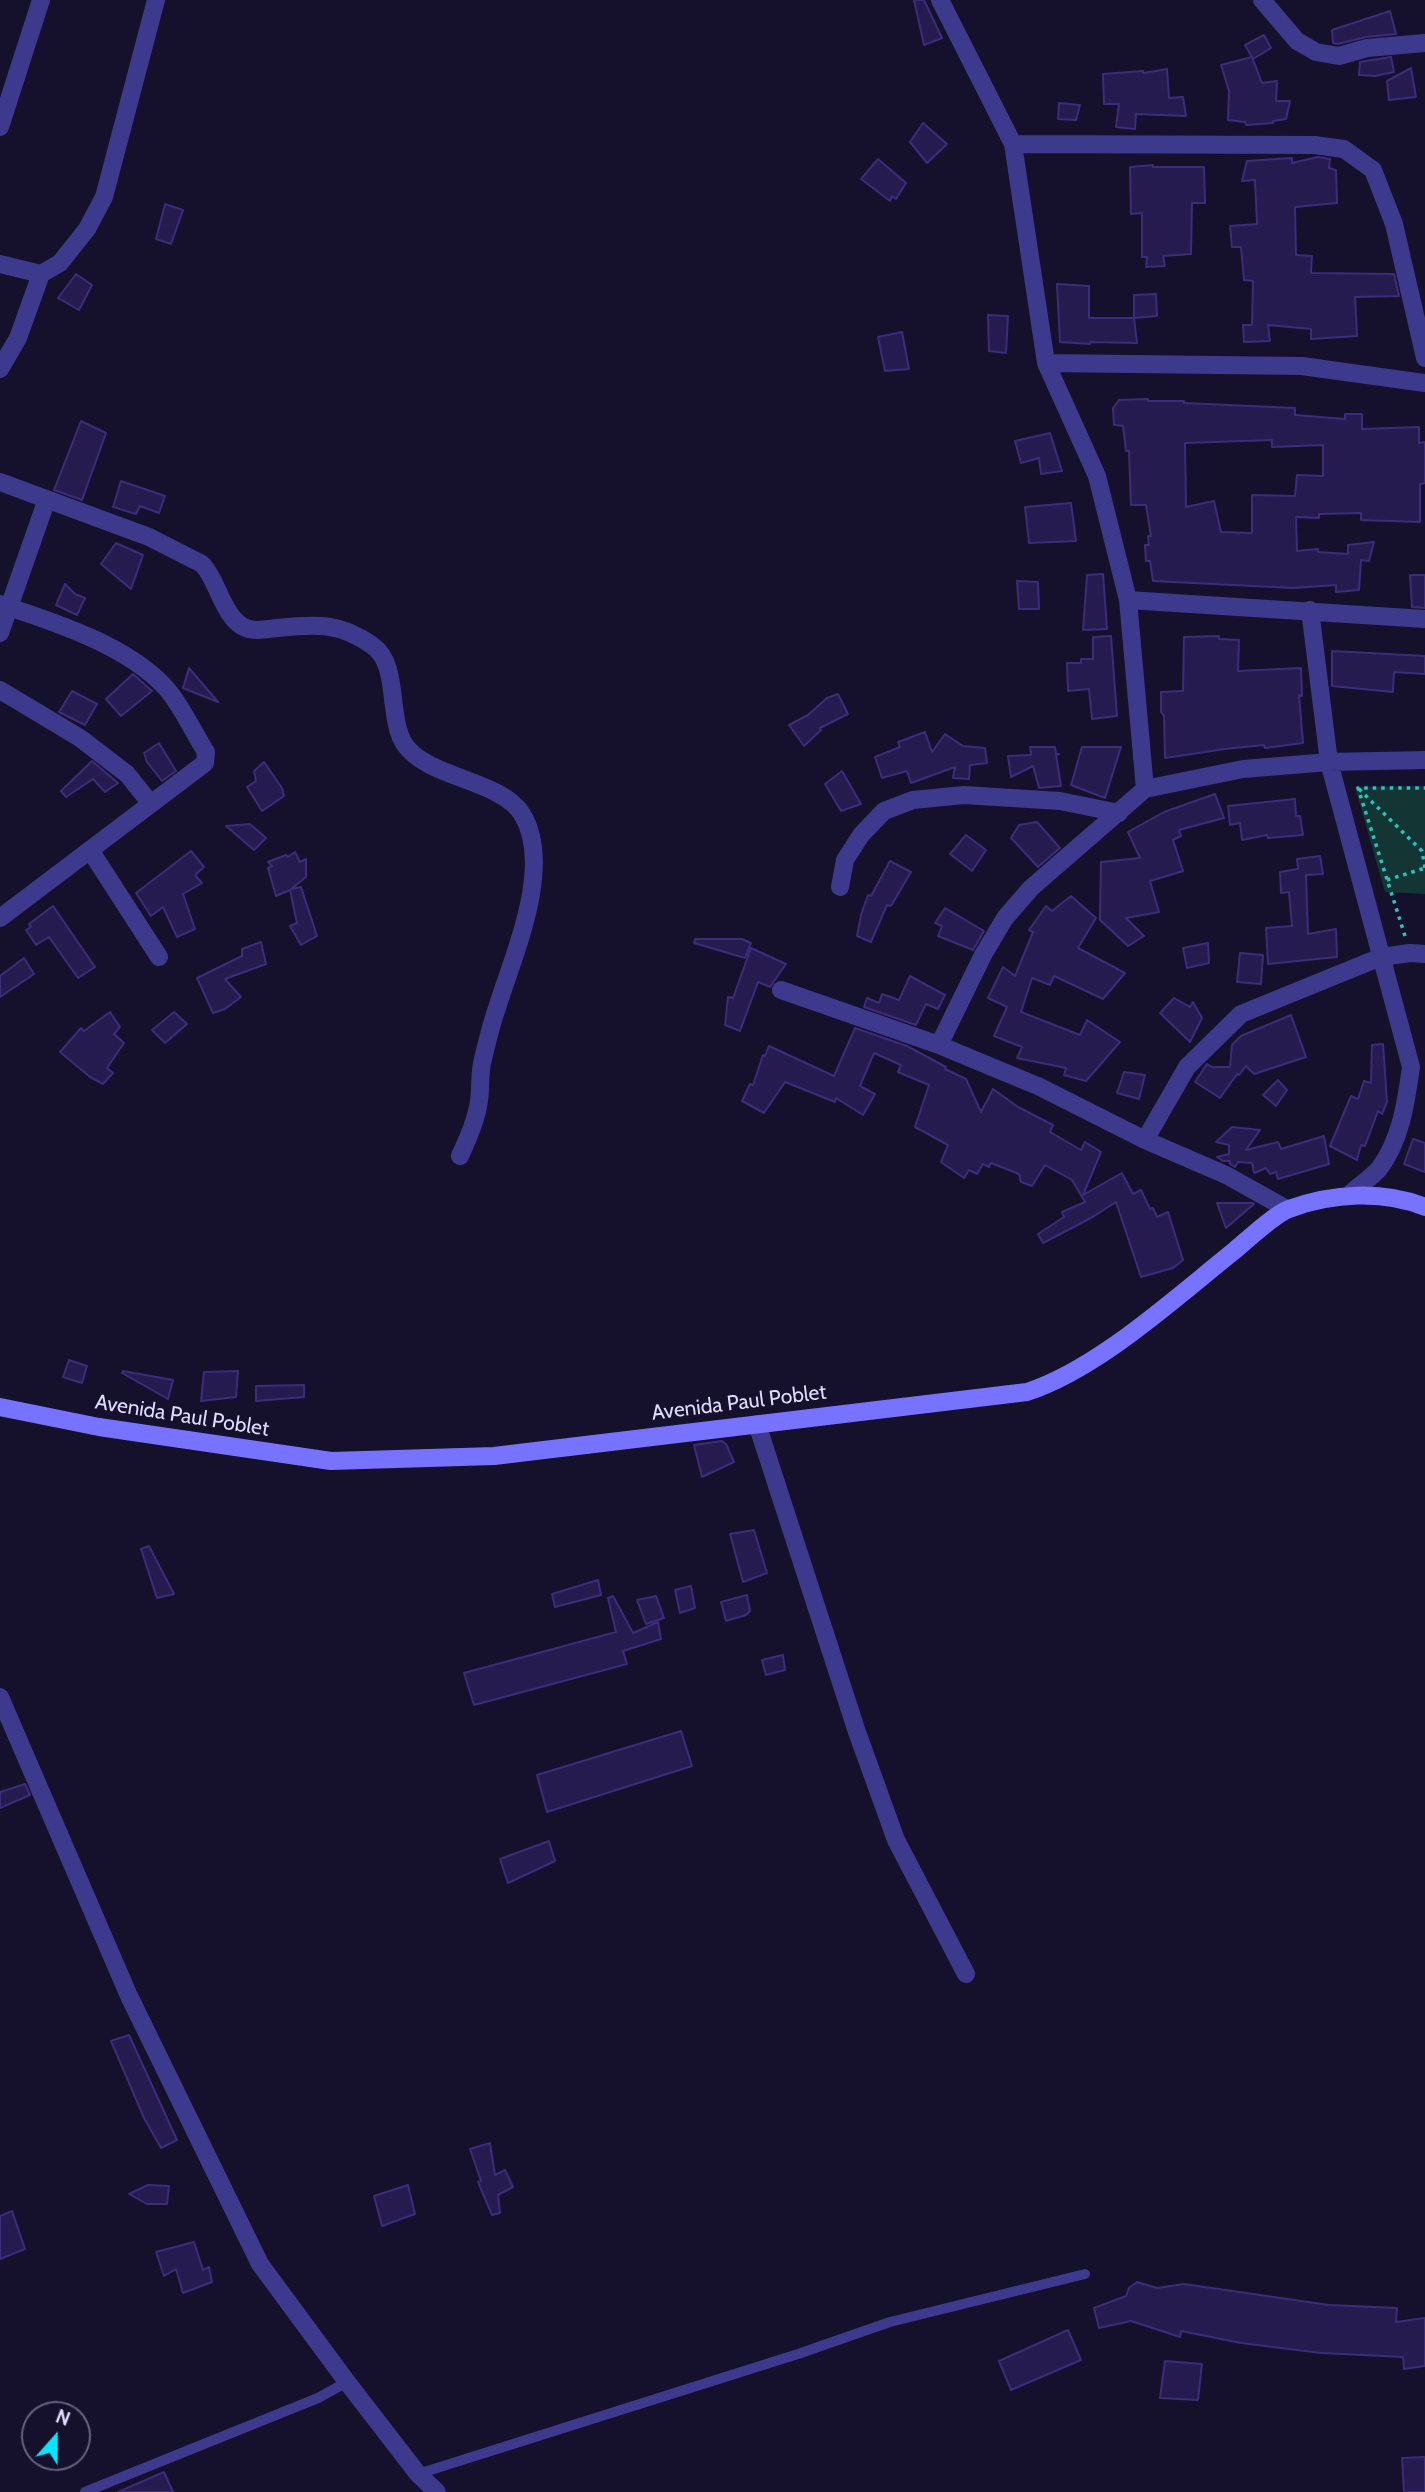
<!DOCTYPE html>
<style>
body{margin:0}
#map{position:relative;width:1425px;height:2492px;overflow:hidden;background:#15102c;font-family:Cabin,sans-serif}
canvas{display:block}
.north{position:absolute;left:21px;top:2401px;width:70px;height:70px;box-sizing:border-box;background:#15102c;border:2px solid #666180;border-radius:50%;rotate:21deg;font-size:19px;font-weight:700;line-height:28px;text-align:center;color:#dfdbff}
.north::after{content:'';display:block;margin:auto;width:24px;height:32px;background:#07e4ff;clip-path:polygon(50% 0,100% 100%,50% 72%,0 100%)}
</style>
<div id="map">
<canvas width="1425" height="2492"></canvas>
<div class="north">N</div>
</div>
<script>
const ctx = document.querySelector('canvas').getContext('2d');
ctx.lineJoin = 'round';
function fillPath(path, color) {
  ctx.fillStyle = color;
  ctx.fill(path, 'evenodd');
}
function trace(path, color, width, dash) {
  ctx.strokeStyle = color;
  ctx.lineWidth = width;
  ctx.lineCap = dash ? 'butt' : 'round';
  ctx.setLineDash(dash || []);
  ctx.stroke(path);
}
function drawText(font, color, halo, rows, align = 'center') {
  ctx.font = font + ' Cabin,sans-serif';
  ctx.lineWidth = 6;
  ctx.setLineDash([]);
  ctx.textBaseline = 'middle';
  ctx.strokeStyle = halo;
  ctx.fillStyle = color;
  for (const [text, x, y, turn = 0] of rows) {
    ctx.save();
    ctx.translate(x, y);
    ctx.rotate((+turn || 0) * Math.PI / 180);
    ctx.textAlign = isNaN(turn) ? turn : align;
    if (halo) ctx.strokeText(text, 0, 0);
    ctx.fillText(text, 0, 0);
    ctx.restore();
  }
}
const green = new Path2D(`
 M1425 786V894L1385 892 1355 787Z`);
const building = new Path2D(`
 M914 0H924L942 38 924 45Z
 M1390 11 1396 34 1366 37 1338 44 1333 43 1332 30Z
 M1264 35 1271 48 1253 59 1245 45Z
 M1252 57 1262 83 1277 81 1276 101H1290L1286 119 1273 121V123L1246 125 1245 122 1228 120 1229 91 1221 65Z
 M1391 57 1394 72 1375 76 1359 75 1360 62Z
 M1411 68 1416 97 1389 100 1387 81Z
 M1167 69 1169 98 1183 97 1186 116 1136 114 1135 129 1116 127 1119 104H1104L1103 74 1143 71V73Z
 M1059 103 1080 105 1076 120 1058 119Z
 M923 123 947 144 927 163 910 142Z
 M1318 157 1330 159 1329 168 1336 170 1337 203 1295 207 1296 255 1312 256 1311 273 1394 274 1399 296 1355 297 1357 336 1311 339V329L1268 325 1270 341 1244 342 1243 325H1252L1253 281 1244 280 1241 247H1232L1230 226 1257 224 1255 180 1242 181 1247 161 1292 158V163Z
 M878 159 906 183 896 199 892 196 890 201 861 179Z
 M1153 165V167H1204L1205 203H1192L1191 254 1163 256 1165 266 1146 267 1147 257H1142V213L1131 214 1130 167Z
 M165 204 183 210 171 244 156 239Z
 M76 274 92 285 79 310 58 298Z
 M1057 284 1089 286V318H1134L1137 343 1090 342V344L1060 342Z
 M1156 294 1157 316 1134 318V295Z
 M988 315 1008 316 1006 353 989 351Z
 M902 332 909 369 885 371 878 337Z
 M1148 399V401H1184V403L1295 408V415L1345 419V414H1362V429L1419 427V443L1425 442V483L1420 484V522L1361 520V513L1319 514V518L1296 517 1297 551 1318 549V552L1348 554V545L1374 542 1369 561 1361 560 1359 590 1336 592V585L1293 588 1153 581 1150 561H1146L1145 545H1149L1148 536H1151L1146 505H1131L1129 451H1126L1123 426 1114 425 1113 408 1119 400ZM1272 440V447L1323 445V476L1297 475 1295 496 1252 495V533L1221 532 1214 501 1186 507 1185 443Z
 M81 421 106 433 82 500 54 490Z
 M1050 433 1062 471 1041 474 1039 458 1021 463 1015 441Z
 M121 481 165 496 159 513 140 506 136 514 113 507Z
 M1071 503 1076 541 1029 543 1025 507Z
 M116 543 143 555 131 589 101 564Z
 M1103 574 1107 629 1083 630 1087 575Z
 M1410 575H1425V608L1412 607Z
 M1017 581 1038 582 1039 609H1019Z
 M65 584 75 594 85 598 77 615 56 605Z
 M1111 636 1117 716 1092 719 1089 689 1068 691 1067 663H1081V659H1093V637Z
 M1219 636V639L1239 640 1238 671 1301 668 1302 696 1299 695 1303 743 1265 748 1264 745 1225 749 1165 758 1164 716 1161 712V692L1183 691 1184 637Z
 M1332 651 1425 656V674L1394 672 1393 692 1332 686Z
 M189 668 218 702 183 688Z
 M133 674 152 691 121 716 106 699Z
 M72 691 97 704 85 725 59 712Z
 M838 694 848 714 820 728 821 730 804 746 789 725 808 715 827 698Z
 M925 732 932 752 945 734 963 746 985 748 987 763 970 765 969 779 953 778 955 767 911 783 907 771 882 778 875 757 900 747 898 742Z
 M159 743 176 771 162 781 147 762 144 753Z
 M1030 747H1055L1056 754H1059L1056 755 1061 786 1039 788 1033 766 1011 777 1008 756 1031 755Z
 M1082 747H1121L1105 798 1071 785Z
 M92 761 118 783 105 792 93 779 66 797 61 791Z
 M264 762 282 788 284 796 262 811 247 787 256 781 254 771Z
 M842 771 861 804 841 811 825 784Z
 M1215 794 1224 818 1179 830 1181 836 1173 840 1183 871 1150 881 1159 912 1126 918 1144 936 1128 946 1100 920 1101 862 1140 858 1128 832 1164 812Z
 M1295 799 1296 816H1300L1303 835 1268 838 1267 835 1242 840 1240 823 1230 825 1228 806Z
 M1037 822 1060 848 1038 867 1011 838 1019 825Z
 M250 824 266 838 254 850 226 826Z
 M966 835 986 850 972 871 950 854Z
 M191 851 204 867 195 875 202 883 183 894 195 929 177 937 163 907 151 916 136 893Z
 M295 852 300 862 306 859V877L291 889 301 887 317 936 301 945 290 926 297 923 290 890 276 896 268 868 272 866 268 862 286 855 288 857Z
 M1320 856 1323 874 1306 875 1308 934 1336 929 1337 957 1268 964 1266 928 1292 926 1289 892 1281 893 1280 872 1298 869 1297 859Z
 M890 861 911 872 891 906 887 905 871 942 857 936 861 915 868 895 871 896Z
 M1071 896 1096 918 1078 948 1125 973 1103 999 1054 976 1050 985 1032 978 1021 1012 1080 1035 1087 1020 1120 1042 1086 1081 1064 1075 1066 1068 1017 1058 1022 1047 994 1036 1007 1007 988 998 1003 967 1015 976 1033 932 1029 930 1046 906 1052 911Z
 M53 906 95 967 78 978 49 937 36 945 26 930 31 927 29 924Z
 M945 908 984 931 973 950 938 936 942 926 935 923Z
 M695 939H742L751 943 745 958 694 943Z
 M261 942 266 964 225 979 241 997 225 1009 213 1013 197 978 242 956V949Z
 M1208 943 1209 963 1187 968 1183 948Z
 M751 948 786 964 770 987 758 982 740 1031 725 1025 728 997 733 998Z
 M1240 953 1263 955 1261 984 1237 982Z
 M24 958 34 974 0 997V976Z
 M910 976 945 995 938 1009 926 1004 916 1025 864 1007 867 998 879 1003 882 994 899 1000Z
 M1174 998 1190 1007 1193 1002 1202 1018 1190 1042 1160 1013Z
 M110 1012 120 1027 114 1034 124 1043 107 1068 113 1073 103 1084 90 1077 60 1052 81 1028 84 1031Z
 M174 1012 187 1024 165 1043 152 1030Z
 M1291 1015 1306 1057 1254 1074 1246 1066 1239 1075 1237 1074 1220 1098 1195 1082 1207 1064 1212 1067H1230L1232 1045 1241 1036Z
 M855 1028 907 1046 946 1067 945 1069 966 1079 981 1112 993 1089 1018 1107 1053 1125 1050 1132 1081 1150 1085 1142 1101 1152 1083 1195 1122 1173 1133 1194 1141 1190 1150 1209 1153 1208 1157 1217 1168 1212 1183 1260 1173 1268 1141 1277 1116 1202 1091 1218 1043 1243 1038 1234 1064 1217 1062 1212 1085 1202 1072 1180 1045 1165 1032 1186 1021 1182 1019 1174 991 1163 989 1167 983 1164 977 1174 969 1170 964 1178 941 1162 948 1145 915 1127 929 1085 898 1072 901 1065 874 1053 860 1086 875 1094 863 1115 836 1098 835 1102 785 1082 764 1113 742 1101 750 1084 753 1085 763 1055 765 1056 769 1046 834 1076Z
 M1383 1044 1387 1102 1382 1114 1378 1111 1365 1146 1361 1145 1357 1160 1330 1146 1351 1096 1358 1099 1364 1081 1371 1083 1372 1045Z
 M1124 1072 1145 1075 1139 1099 1117 1093Z
 M1278 1080 1287 1090 1276 1106 1263 1095Z
 M1232 1127 1260 1130 1246 1150 1278 1142 1281 1149 1324 1136 1329 1164 1278 1179 1276 1172 1270 1174 1266 1168 1254 1173 1252 1163 1238 1162 1235 1167 1230 1164V1161H1223L1217 1157 1229 1154V1145L1216 1142Z
 M1413 1139 1425 1143V1172L1404 1164Z
 M1217 1203H1253L1254 1204 1226 1228Z
 M69 1360 87 1366 82 1383 63 1377Z
 M123 1371 173 1380 168 1399 122 1373Z
 M238 1371 236 1397 201 1401 204 1372Z
 M304 1385V1397L256 1401V1386Z
 M722 1441 726 1444 734 1462 702 1477 694 1445Z
 M754 1530 767 1573 743 1582 730 1534Z
 M149 1546 174 1594 157 1598 141 1549Z
 M598 1580 601 1595 555 1607 552 1594Z
 M691 1586 695 1608 680 1613 675 1590Z
 M747 1595 750 1611 746 1615 726 1621 721 1602Z
 M613 1596 633 1633 658 1622 661 1639 623 1651 627 1664 474 1705 464 1673 616 1632 608 1598Z
 M656 1596 664 1618 646 1624 637 1600Z
 M783 1655 785 1670 766 1675 762 1660Z
 M681 1731 692 1766 547 1812 537 1775Z
 M25 1784 30 1795 0 1808V1792Z
 M549 1841 555 1861 508 1883 500 1859Z
 M129 2035 177 2140 161 2148 144 2118 111 2041Z
 M490 2143 495 2175 505 2170 513 2187 498 2195 500 2213 492 2215 478 2182 481 2181 470 2149Z
 M148 2185 169 2186 167 2204H147L129 2194Z
 M408 2185 415 2214 382 2226 374 2196Z
 M12 2211 25 2249 0 2259V2216Z
 M194 2242 203 2270 209 2267 212 2282 183 2293 176 2269 164 2276 156 2252Z
 M1137 2282 1157 2288 1184 2284 1329 2305 1397 2308 1396 2322 1425 2318V2366L1404 2369 1403 2357 1321 2353 1241 2343 1181 2331 1180 2337 1131 2321 1099 2328 1094 2308 1126 2296 1129 2288Z
 M1068 2330 1081 2360 1011 2390 999 2361Z
 M1165 2361 1202 2364 1198 2400 1160 2398Z
 M1425 2457V2492H1404L1402 2458Z
 M164 2472 173 2492H118Z`);
const path = new Path2D(`
 M1359 789 1422 851 1425 868
 M1387 880 1425 868
 M1405 936 1358 788H1425`);
const service = new Path2D(`
 M418 2474 798 2354 890 2322 1085 2274
 M85 2492 318 2398 347 2382`);
const minor = new Path2D(`
 M940 0 1013 144 1046 363 1097 476 1128 600 1145 789
 M1262 0 1297 41 1316 52 1339 56 1367 48 1425 43
 M0 127 41 0
 M1013 144 1314 145 1344 149 1373 170 1394 224 1425 358
 M0 264 41 274
 M1046 363 1302 366 1425 383
 M0 369 18 338 41 274 60 263 87 229 104 197 156 0
 M0 482 149 537 202 564C218 580 223 619 246 628 255 632 268 629 277 628 316 624 340 622 373 646 400 665 387 719 405 745 428 778 501 780 522 814 554 866 513 956 497 1008 491 1025 487 1042 483 1059 479 1073 481 1087 479 1101 476 1121 468 1138 460 1156
 M1128 600 1425 619
 M0 604C54 622 127 645 166 688 182 706 193 732 206 752L205 763 0 918
 M1310 610 1329 762 1411 1067C1406 1102 1401 1140 1379 1169 1371 1178 1358 1186 1349 1195
 M0 633 47 499
 M0 690 80 738 127 774 151 804
 M90 850 159 957
 M840 887 845 860 861 835 884 811 913 800 964 795 1060 801 1119 813
 M781 990 939 1045 1040 1087 1145 1140 1226 1175 1287 1209
 M939 1045 983 955 1005 918 1031 888 1145 789 1243 769 1329 762 1425 760
 M1145 1140 1187 1067 1241 1014 1381 957 1410 953 1425 954
 M757 1424 857 1732 896 1840 966 1974
 M0 1697 129 1996 260 2264 347 2382 418 2474 437 2492`);
const secondary = new Path2D(`
 M0 1407 99 1427 331 1461 494 1456 1027 1392C1098 1369 1175 1298 1234 1251 1247 1240 1275 1214 1289 1209 1332 1193 1383 1190 1425 1207`);
const streetNames = [
 ["Avenida Paul Poblet",739,1403,-7],
 ["Avenida Paul Poblet",182,1416,9]
];
fillPath(green, '#133635');
fillPath(building, '#261b4e');
trace(building, '#3c2c7b', 2);
trace(path, '#2bc3bb', 3.5, [3.5, 5]);
trace(service, '#3d398d', 10);
trace(minor, '#3d398d', 18);
trace(secondary, '#7772ff', 18);
drawText('21px', '#dfdbff', '#15102c', streetNames);
</script>
